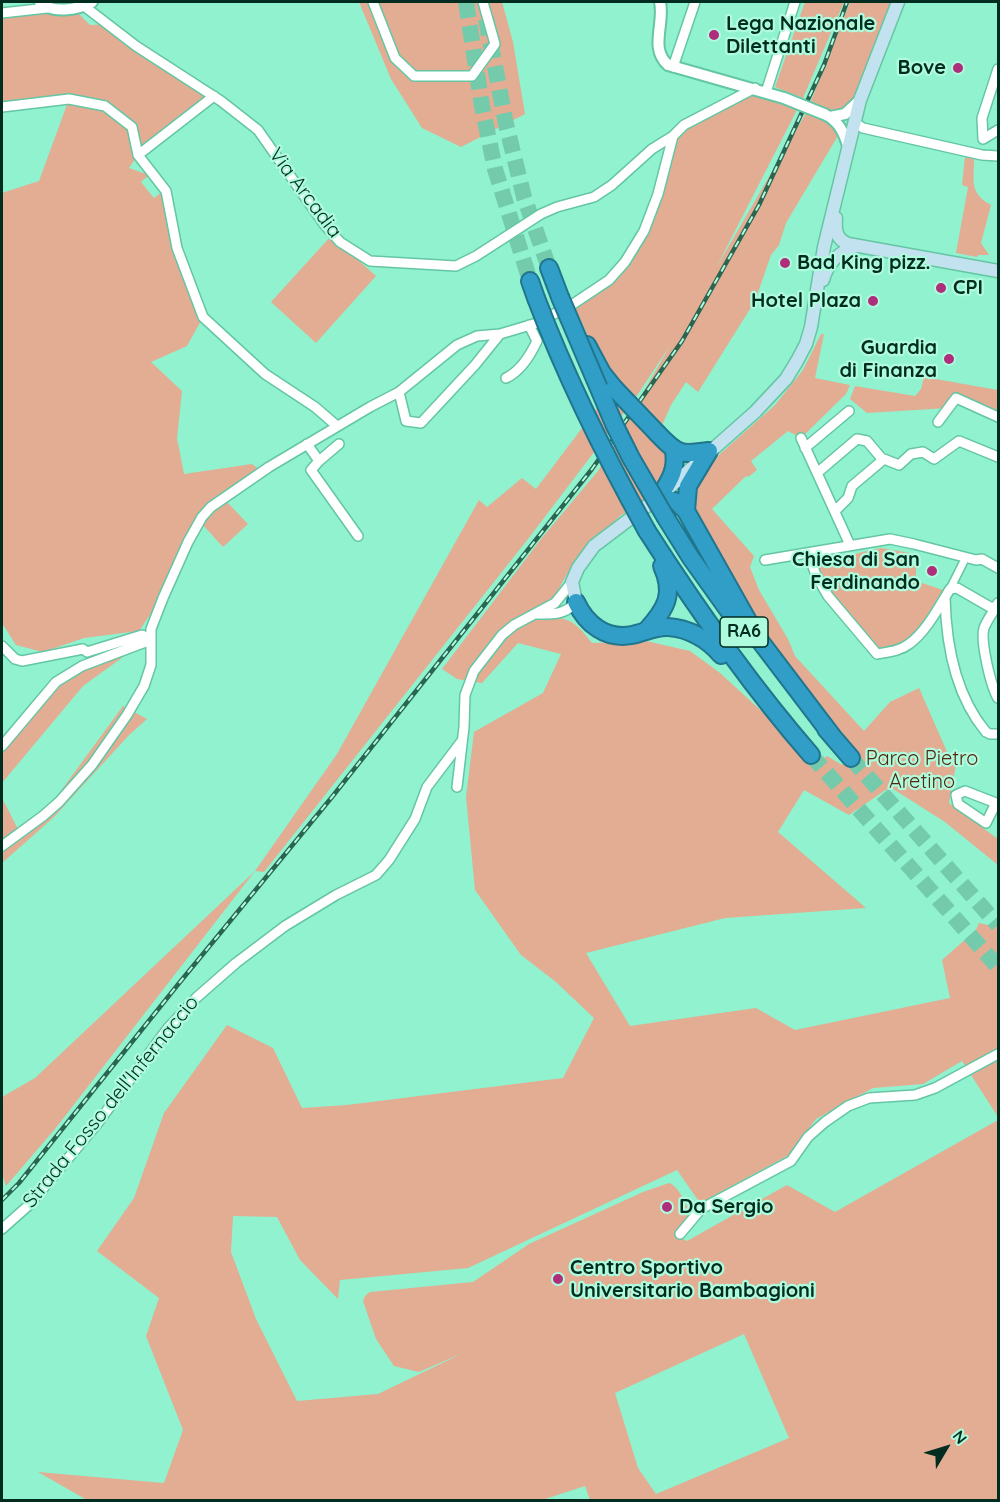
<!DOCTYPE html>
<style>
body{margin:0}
#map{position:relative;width:1000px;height:1502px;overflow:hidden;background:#90f2ce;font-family:Quicksand,sans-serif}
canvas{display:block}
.frame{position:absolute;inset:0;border:3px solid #002d20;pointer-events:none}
.north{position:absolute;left:916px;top:1418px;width:60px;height:60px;-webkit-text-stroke:4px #affbdd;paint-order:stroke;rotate:52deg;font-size:16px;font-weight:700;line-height:24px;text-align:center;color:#002d20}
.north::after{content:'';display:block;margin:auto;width:21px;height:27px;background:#002d20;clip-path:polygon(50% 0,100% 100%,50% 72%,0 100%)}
</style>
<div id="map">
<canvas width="1000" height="1502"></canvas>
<div class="frame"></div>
<div class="north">N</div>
</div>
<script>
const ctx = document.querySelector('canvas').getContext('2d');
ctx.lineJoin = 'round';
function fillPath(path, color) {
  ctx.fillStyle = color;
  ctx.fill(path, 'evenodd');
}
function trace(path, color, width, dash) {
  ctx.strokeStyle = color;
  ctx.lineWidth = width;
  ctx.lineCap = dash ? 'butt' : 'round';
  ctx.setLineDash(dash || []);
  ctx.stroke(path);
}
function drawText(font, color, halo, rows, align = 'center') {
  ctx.font = font + ' Quicksand,sans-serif';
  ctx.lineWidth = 4.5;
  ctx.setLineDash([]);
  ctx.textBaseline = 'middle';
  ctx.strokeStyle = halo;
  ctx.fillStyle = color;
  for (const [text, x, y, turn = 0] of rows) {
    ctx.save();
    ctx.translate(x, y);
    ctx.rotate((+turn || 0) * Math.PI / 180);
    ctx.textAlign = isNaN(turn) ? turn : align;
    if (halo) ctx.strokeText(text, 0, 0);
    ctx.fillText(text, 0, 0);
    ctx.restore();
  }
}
const green = new Path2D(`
 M359 2H502L513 42 525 114 461 147 422 128 391 79Z
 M805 2H844L803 98 775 87Z
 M850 2H896L858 97 838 113 830 111 811 101Z
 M48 12 78 13 90 25 108 24 214 96 138 155 129 168 149 175 141 182 154 198 163 191 203 317 187 346 151 362 182 391 177 438 184 474 252 464 259 469 207 504 187 534 154 609 139 631 84 638 43 652 16 645 2 623V193L39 181 69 99 2 107V17Z
 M755 88 800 104 716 268 806 113 827 121 839 134 786 223 779 245 771 255 755 301 698 392 686 382 671 405 656 439 669 453 671 471 646 502 621 515 576 558 543 617C571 617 575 622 592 643L646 641 690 651 720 673 781 729 811 767 827 756 842 765 851 751 766 647 699 526 688 496 702 470 775 405 803 370 821 334H824L815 378 850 385 846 394 801 438 788 431 751 461 757 470 748 477 746 476 712 509 754 556 750 567 759 590 788 639 795 656 864 731 890 702 919 688 948 754 957 759 949 803 998 839V865L945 822 890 787 849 815 804 790 778 832 866 908 725 918 586 953 630 1026 756 1008 795 1030 950 998 942 960 976 930 979 923 992 926 998 915V1117L962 1061 923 1084 873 1088 816 1119 789 1155 700 1203 677 1170 468 1268 340 1280 338 1299 300 1260 277 1217 233 1216 231 1252 256 1319 297 1401 378 1394 463 1353 419 1372 394 1366 376 1339 363 1301 365 1296 370 1292 473 1282 529 1244 643 1192 669 1183C682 1188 684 1207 695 1216L680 1234 683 1239 687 1241 787 1185 835 1212 998 1120V1500H590L585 1486 542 1500H87L38 1472 164 1483 183 1430 146 1336 159 1298 97 1251 134 1198 164 1113 227 1025 273 1048 302 1108 347 1105 563 1078 594 1018 556 982 521 955 475 890 466 797 474 732 543 693 561 654 518 643 482 683 457 679 442 669 541 539 598 471 671 344 636 397 528 539 264 872 255 871 55 1129 6 1186 2 1173V1097L35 1078 255 871 337 754 479 500 487 507 522 478 536 489 616 383 590 341 573 304 609 280 644 231 673 136ZM744 1334 789 1438 656 1494 638 1468 615 1393Z
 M965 157 974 159C974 181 969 193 991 205L981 243 989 255H978L977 257 956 253 968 187 962 185Z
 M331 236 376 276 316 343 271 302Z
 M924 377 998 390V412L956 397 948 408 867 413 850 399 855 386 915 396 921 389Z
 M226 501 248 524 223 547 202 524Z
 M881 548 916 554V581L943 590C927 613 912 651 879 649L831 594 819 575 814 556 830 552 832 559Z
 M141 644 83 686 2 783V746L56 682Z
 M123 706 147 719 129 735 54 817 2 863V798L18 829 52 803Z`);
const motorwayTunnel = new Path2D(`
 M466 2 482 106 495 169 530 281
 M486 19 506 124 524 197 549 268
 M811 755 998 967
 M851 758 998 925`);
const pedestrian = new Path2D(`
 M950 589 966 557`);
const minor = new Path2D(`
 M373 2 395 58 414 76H472L495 44 483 2
 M84 6 136 46 221 101 258 130 324 224 340 242 370 261 456 266 476 256 541 214 557 207 594 197 612 185 652 149 673 136
 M2 13 47 8V2
 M673 67 695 2
 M998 69 982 118 983 139 998 130
 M766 92 795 2
 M214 96 138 155 166 191 177 248 203 317 265 374 315 407 337 426
 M2 107 69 99 105 106 132 127 138 155
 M854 122 863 128 982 155 998 156
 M506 378C521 371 530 356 537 341L529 325
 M399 392 406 421 421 423 475 365 500 334
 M938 422 956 398 998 417
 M801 438 850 545
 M307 444 319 461 311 470 358 536
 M805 448 849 411
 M319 461 339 444
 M817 473 857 439 867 441 883 460
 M835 511 848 498 852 486 884 459 899 465 911 454 923 452 934 459 959 441 998 457
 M808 553 816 575 828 596 877 654C888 652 900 651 909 644 926 632 939 607 950 589L957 588 990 607H998
 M765 560 890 539 914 544 976 560 982 559 998 568
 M945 597C946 643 955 695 986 732L990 734H998
 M998 603C994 611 987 620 984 628 980 641 991 687 998 698
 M537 614C553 614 565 615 576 602
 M2 646 15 659 22 661 83 649 87 652 142 635 151 640
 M2 746 56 682 82 666 151 640
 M457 787 464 727 465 695 474 671 502 635 514 625 555 603 572 582
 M996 803 986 823 958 804 956 795 965 791 996 803 998 804
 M2 846 43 816 59 802 92 765 127 715 144 686 151 665V629L163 598 188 542 202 517 211 507 269 467 370 407 399 392 457 345 477 336 500 334 537 323 573 304 609 280 625 262 644 231 658 194 673 136 684 125 755 88
 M2 1229 29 1205 97 1124 168 1028 196 998 236 963 285 926 336 895 376 875 389 860 415 819 427 787 461 742
 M680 1234 701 1209 791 1161 808 1137 825 1122 848 1106 869 1098 915 1095 935 1088 998 1054`);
const tertiary = new Path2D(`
 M40 2C52 14 77 10 92 2
 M660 2C665 24 649 48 668 65L784 98
 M824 114C838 120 844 132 848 146
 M830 117 845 114 860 100`);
const secondary = new Path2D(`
 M836 218C835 230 836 239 848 244L998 271
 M823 280C828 262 839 252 856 246
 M576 602 572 582 578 568 594 546 660 496 755 412 786 379 797 361 806 344 811 327 824 247 860 100 898 2`);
const motorway = new Path2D(`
 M549 268 560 297
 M530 281 536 298
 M587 345 602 373 614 388
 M658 434C678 455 681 455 709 451
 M674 451C677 470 670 480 660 496L677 502 686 511
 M709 451 688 486 686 511 757 637 833 737
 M666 518 691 558 744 632
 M647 531C697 609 750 685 811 755
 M576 602C586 624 606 640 632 635 643 633 656 626 668 627 688 628 708 639 721 655
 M646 631C666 609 675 594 662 566
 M826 729 851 758`);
const rail = new Path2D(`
 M2 1200 19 1183 180 982 332 797 592 469 682 341 759 205 824 65 847 2`);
const tertiaryBridge = new Path2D(`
 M784 98 824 114`);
const motorwayBridge = new Path2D(`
 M560 297 615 426 631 458 666 518
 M536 298C567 380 604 454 647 531
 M614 388 658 434`);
const markers = [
 [714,35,6,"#ae2e7b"],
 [958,68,6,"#ae2e7b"],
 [785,263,6,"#ae2e7b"],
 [941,288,6,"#ae2e7b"],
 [873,301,6,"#ae2e7b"],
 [949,359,6,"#ae2e7b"],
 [932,571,6,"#ae2e7b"],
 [667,1207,6,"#ae2e7b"],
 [558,1279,6,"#ae2e7b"]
];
const shields = [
 [744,632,48]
];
const shieldNames = [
 ["RA6",744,632]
];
const poiNames = [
 ["Lega Nazionale",726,24],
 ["Dilettanti",726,47],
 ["Bove",946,68,"right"],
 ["Bad King pizz.",797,263],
 ["CPI",953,288],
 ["Hotel Plaza",861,301,"right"],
 ["Guardia",937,348,"right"],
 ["di Finanza",937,371,"right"],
 ["Chiesa di San",920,560,"right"],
 ["Ferdinando",920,583,"right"],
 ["Da Sergio",679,1207],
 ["Centro Sportivo",570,1268],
 ["Universitario Bambagioni",570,1291]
];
const streetNames = [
 ["Via Arcadia",305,193,53],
 ["Strada Fosso dell'Infernaccio",111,1102,-51]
];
const parkNames = [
 ["Parco Pietro",922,759],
 ["Aretino",922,782]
];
fillPath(green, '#e2ad92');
trace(motorwayTunnel, '#73cbab', 16, [16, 8]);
trace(pedestrian, '#64c6a3', 10);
trace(minor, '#64c6a3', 12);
trace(tertiary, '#64c6a3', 14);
trace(secondary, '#64c6a3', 15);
trace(motorway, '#20768d', 20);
trace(pedestrian, '#fff', 7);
trace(minor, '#fff', 9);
trace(tertiary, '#fff', 10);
trace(secondary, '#c1e2ee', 12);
trace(motorway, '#319ec8', 16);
trace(rail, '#296551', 4.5);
trace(rail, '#affbdd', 2, [7]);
trace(tertiaryBridge, '#64c6a3', 14, []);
trace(motorwayBridge, '#20768d', 20, []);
trace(tertiaryBridge, '#fff', 10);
trace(motorwayBridge, '#319ec8', 16);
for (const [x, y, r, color] of markers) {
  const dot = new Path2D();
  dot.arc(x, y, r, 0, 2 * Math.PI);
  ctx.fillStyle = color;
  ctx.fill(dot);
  trace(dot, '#affbdd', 2);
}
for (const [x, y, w] of shields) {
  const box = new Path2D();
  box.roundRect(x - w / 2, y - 15, w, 30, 4.5);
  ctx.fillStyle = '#affbdd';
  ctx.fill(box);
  trace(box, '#002d20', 1.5);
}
drawText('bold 18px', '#002d20', null, shieldNames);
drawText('bold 20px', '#002d20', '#affbdd', poiNames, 'left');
drawText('20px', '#002d20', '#affbdd', streetNames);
drawText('20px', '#51270e', '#affbdd', parkNames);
</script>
